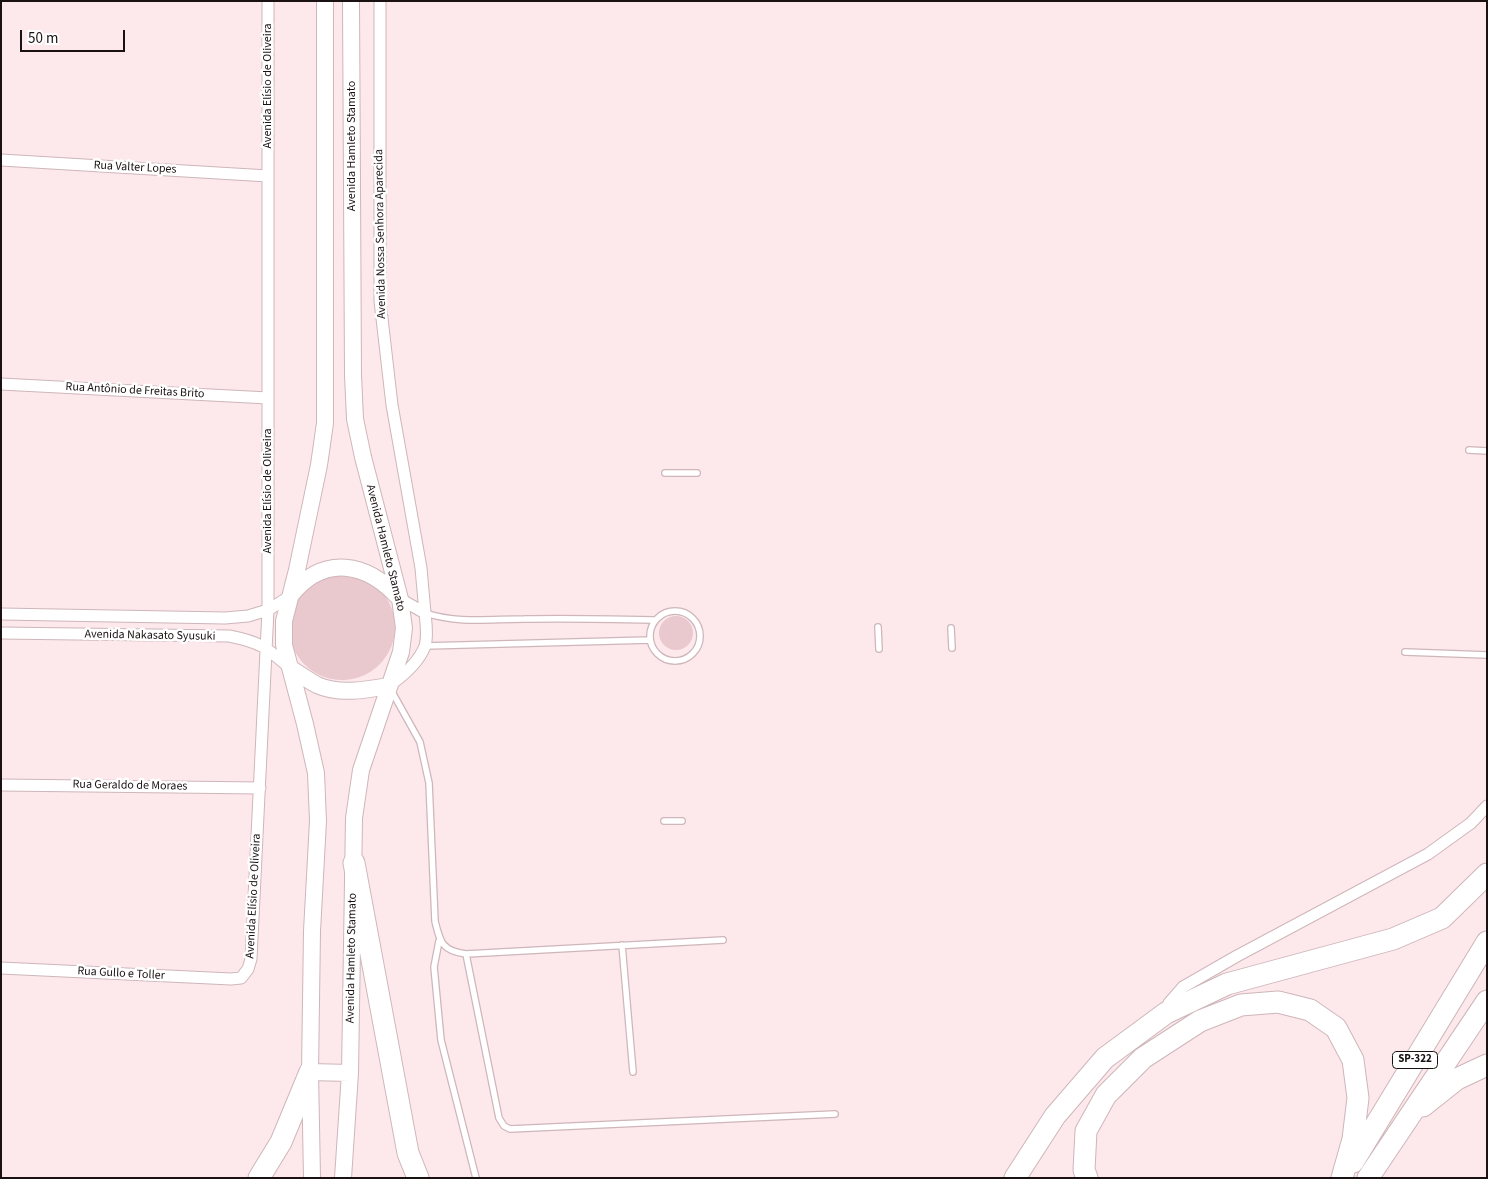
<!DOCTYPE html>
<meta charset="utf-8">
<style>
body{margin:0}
#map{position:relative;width:1488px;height:1179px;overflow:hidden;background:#fde8ec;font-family:"Source Sans 3",sans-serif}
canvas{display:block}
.frame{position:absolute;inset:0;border:2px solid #191112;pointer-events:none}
.scale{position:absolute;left:20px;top:30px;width:105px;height:22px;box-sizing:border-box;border:2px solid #191112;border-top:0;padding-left:6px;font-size:15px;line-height:18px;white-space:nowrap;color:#191112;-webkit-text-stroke:4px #fff;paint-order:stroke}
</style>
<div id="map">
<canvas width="1488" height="1179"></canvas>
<div class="frame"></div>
<div class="scale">50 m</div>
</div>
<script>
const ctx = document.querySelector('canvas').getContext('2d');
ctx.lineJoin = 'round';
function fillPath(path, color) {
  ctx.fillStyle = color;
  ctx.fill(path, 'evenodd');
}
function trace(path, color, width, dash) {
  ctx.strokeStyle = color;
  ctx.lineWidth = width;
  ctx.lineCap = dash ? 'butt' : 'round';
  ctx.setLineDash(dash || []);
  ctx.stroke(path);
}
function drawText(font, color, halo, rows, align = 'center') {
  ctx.font = font + ' "Source Sans 3",sans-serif';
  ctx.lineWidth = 5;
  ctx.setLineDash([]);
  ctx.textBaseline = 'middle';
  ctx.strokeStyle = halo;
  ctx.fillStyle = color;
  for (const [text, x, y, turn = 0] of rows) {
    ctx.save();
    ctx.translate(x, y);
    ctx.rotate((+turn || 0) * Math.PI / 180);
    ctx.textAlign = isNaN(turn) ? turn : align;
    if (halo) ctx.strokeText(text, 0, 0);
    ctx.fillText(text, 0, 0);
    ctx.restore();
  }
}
const green = new Path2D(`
 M289 627a53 53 0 1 1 106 0a53 53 0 1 1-106 0Z
 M659 633a17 17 0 1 1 34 0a17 17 0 1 1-34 0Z`);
const service = new Path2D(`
 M1469 450 1487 451
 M665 473H697
 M650 636a25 25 0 1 1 50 0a25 25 0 1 1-50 0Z
 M425 613C460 624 489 619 524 619 568 618 611 619 655 620
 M878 627 879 649
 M951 628 952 648
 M425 646 650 640
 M1405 652 1487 655
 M391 690 420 742 429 783 435 921C440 942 442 951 466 954L723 940
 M664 821H682
 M439 941 434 967 441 1040 476 1178
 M622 945 633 1072
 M466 954 499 1118 504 1126 510 1129 835 1114`);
const minor = new Path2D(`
 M380 1V301L392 405 421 568 425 613
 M1 160 268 176
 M1 384 268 398
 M1 614 225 618 248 616 268 610 289 597
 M1 633 229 636C260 642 266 647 290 668
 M390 685C404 675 419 662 425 646 428 636 426 623 425 613L400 599
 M1 785 260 788
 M1 968 231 979 241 978 248 969 251 959 268 610V1
 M1166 1012 1169 1003 1183 987 1237 956 1428 854 1471 823 1487 806`);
const secondary = new Path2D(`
 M291 595C324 554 367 562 400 599
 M290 668C299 674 308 680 317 685 339 695 366 690 389 686
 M310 1072 350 1073
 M312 1178 310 1072 312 931 318 821 316 773 305 724 284 645V621L297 570 319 465 325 423V1
 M343 1178 350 1073 354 818 361 770 401 652 404 628 400 599 363 457 355 419 353 375 351 1`);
const motorway = new Path2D(`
 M354 863 408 1153 418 1178
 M1423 1106 1457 1079 1487 1065
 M1353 1162 1487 942
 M259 1178 281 1142 310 1072
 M1015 1178 1055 1116 1105 1058 1166 1013 1227 984 1393 939 1442 918 1487 874
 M1087 1178 1084 1170 1086 1131 1106 1095 1143 1058 1200 1021 1241 1005 1278 1002 1310 1010 1336 1028 1353 1060 1358 1098 1353 1139 1342 1178
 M1368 1178 1487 1001`);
const shields = [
 [1415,1060,45]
];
const shieldNames = [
 ["SP-322",1415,1060]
];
const streetNames = [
 ["Avenida Elísio de Oliveira",268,86,-90],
 ["Avenida Hamleto Stamato",352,146,-90],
 ["Rua Valter Lopes",135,168,3],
 ["Avenida Nossa Senhora Aparecida",381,234,-91],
 ["Rua Antônio de Freitas Brito",135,391,3],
 ["Avenida Elísio de Oliveira",268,491,-90],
 ["Avenida Hamleto Stamato",385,548,76],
 ["Avenida Nakasato Syusuki",150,636,1],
 ["Rua Geraldo de Moraes",130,786,1],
 ["Avenida Elísio de Oliveira",254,896,-87],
 ["Avenida Hamleto Stamato",352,958,-89],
 ["Rua Gullo e Toller",121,974,3]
];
fillPath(green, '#e9c8ce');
trace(service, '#ceb6ba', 8);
trace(minor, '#ceb6ba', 13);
trace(secondary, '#ceb6ba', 18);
trace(motorway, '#ceb6ba', 23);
trace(service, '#fff', 5.5);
trace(minor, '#fff', 11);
trace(secondary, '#fff', 16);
trace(motorway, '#fff', 21);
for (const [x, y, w] of shields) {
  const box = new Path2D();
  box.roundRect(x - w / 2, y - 8.5, w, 17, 4);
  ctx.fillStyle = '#fff';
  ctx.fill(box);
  trace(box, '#191112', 1);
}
drawText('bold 11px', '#191112', null, shieldNames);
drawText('12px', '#191112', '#fff', streetNames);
</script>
